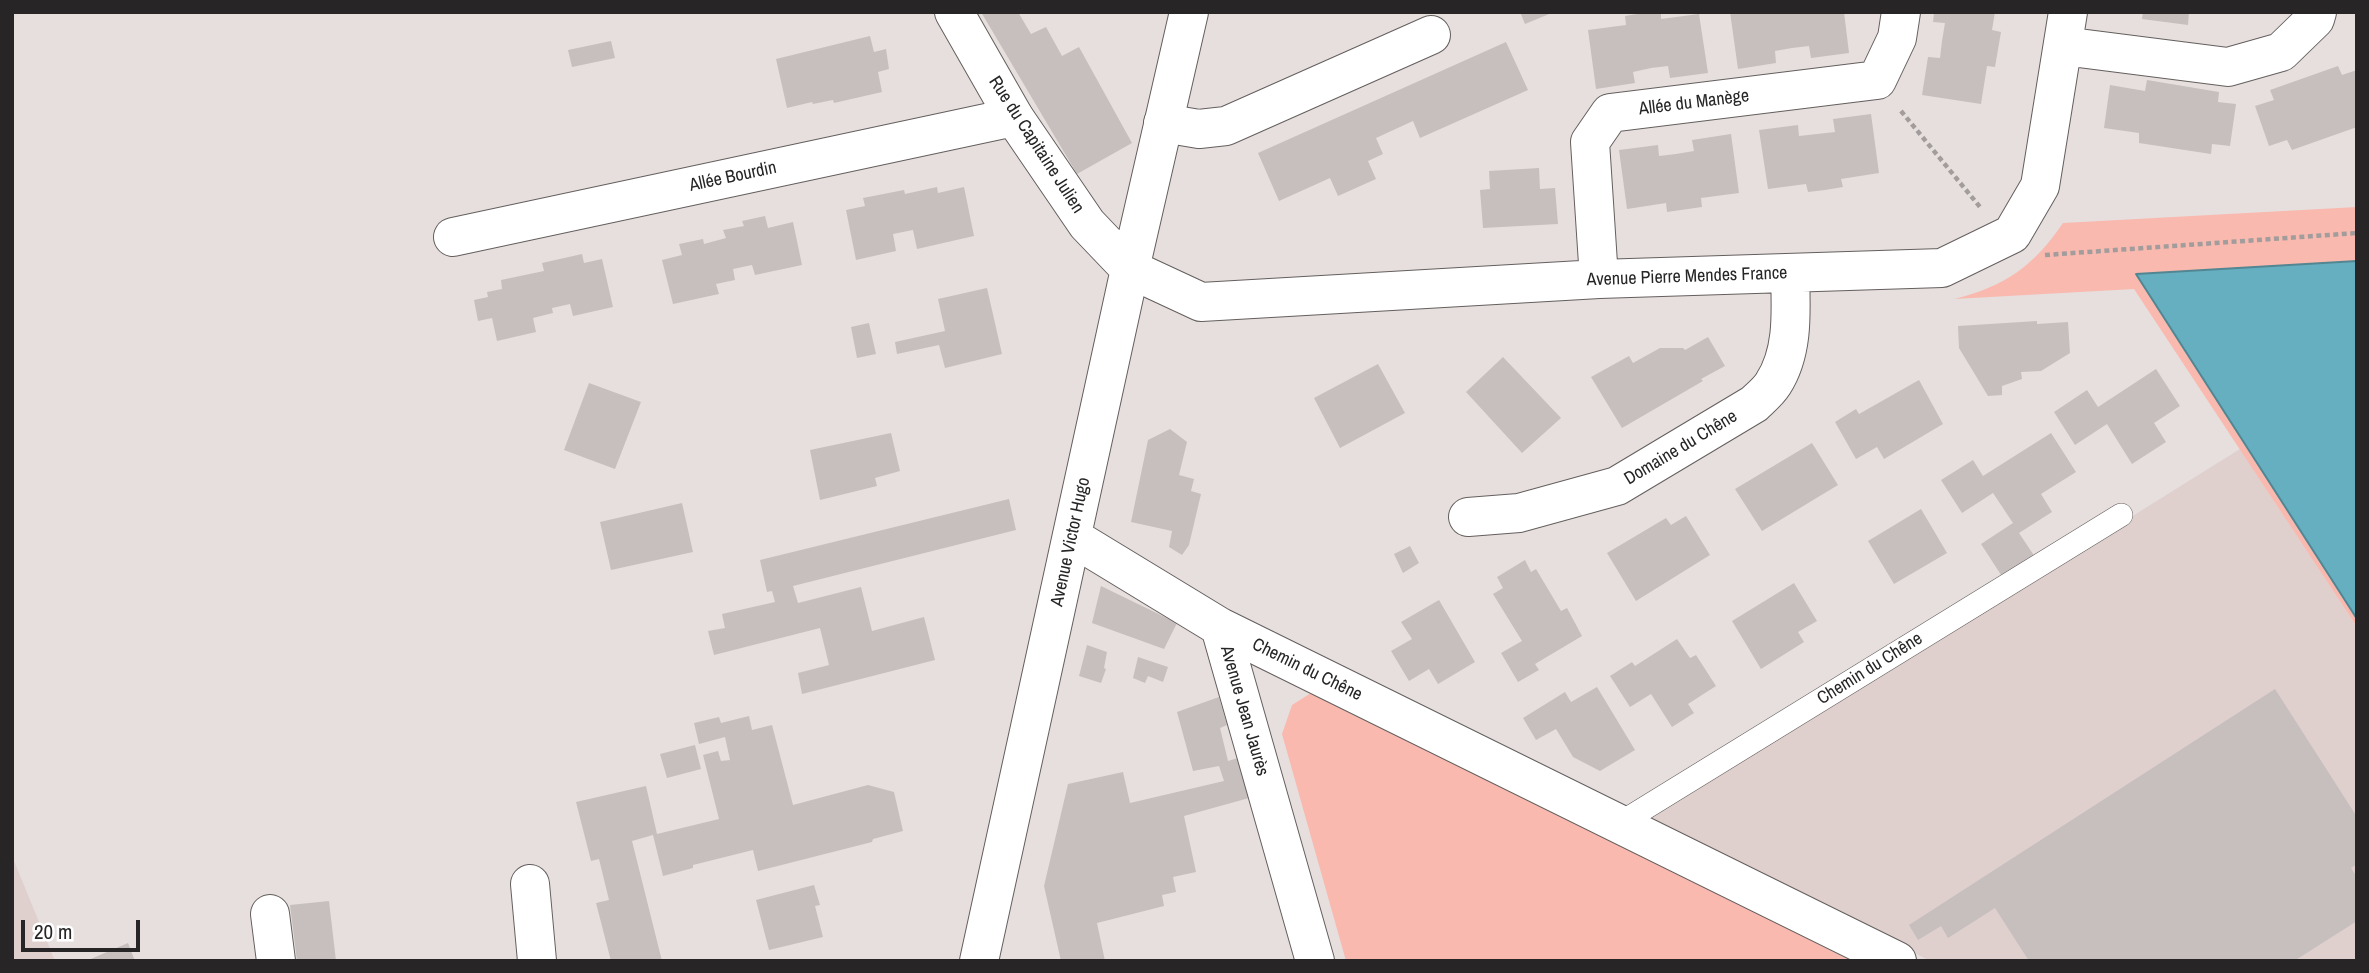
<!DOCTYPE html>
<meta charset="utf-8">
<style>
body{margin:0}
#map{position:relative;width:2369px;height:973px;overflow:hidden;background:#e6dfde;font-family:"Archivo Narrow",sans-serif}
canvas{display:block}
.frame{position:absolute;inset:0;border:14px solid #272525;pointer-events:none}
.scale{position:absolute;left:21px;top:920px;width:119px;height:32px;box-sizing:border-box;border:4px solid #272525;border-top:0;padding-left:9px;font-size:21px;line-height:24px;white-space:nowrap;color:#272525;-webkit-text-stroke:5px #fff;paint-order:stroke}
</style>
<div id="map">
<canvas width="2369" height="973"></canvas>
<div class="frame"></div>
<div class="scale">20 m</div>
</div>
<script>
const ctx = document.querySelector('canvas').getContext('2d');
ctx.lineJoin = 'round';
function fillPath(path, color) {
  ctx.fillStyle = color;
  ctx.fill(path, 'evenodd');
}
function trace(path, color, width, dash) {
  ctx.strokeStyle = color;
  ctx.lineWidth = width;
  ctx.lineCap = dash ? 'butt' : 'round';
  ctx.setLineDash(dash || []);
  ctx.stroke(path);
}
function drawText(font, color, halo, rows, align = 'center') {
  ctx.font = font + ' "Archivo Narrow",sans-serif';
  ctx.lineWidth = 5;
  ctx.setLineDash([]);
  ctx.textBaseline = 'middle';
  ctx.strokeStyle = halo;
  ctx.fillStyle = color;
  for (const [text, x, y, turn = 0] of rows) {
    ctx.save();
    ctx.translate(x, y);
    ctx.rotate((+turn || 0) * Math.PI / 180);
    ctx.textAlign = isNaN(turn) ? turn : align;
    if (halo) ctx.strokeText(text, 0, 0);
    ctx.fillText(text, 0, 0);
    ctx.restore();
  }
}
const built = new Path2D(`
 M2240 449 2357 627V961H1930L1804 895 1642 822Z
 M12 856 55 961H12Z`);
const green = new Path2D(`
 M2357 207V627L2134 289 1954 299C2004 287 2034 266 2063 223Z
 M1311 693 1349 708 1852 961H1346L1282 734 1292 705Z`);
const water = new Path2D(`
 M2357 261V619L2136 274Z`);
const building = new Path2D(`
 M981 12H1018L1031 34 1046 27 1062 56 1079 47 1132 143 1077 174Z
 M1520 12H1554L1525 24Z
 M1650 12H1661V19L1699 14 1708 73 1670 78 1668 66 1651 68 1633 72 1635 83 1596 89 1588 30 1626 25 1625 16Z
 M1730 12H1844L1849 53 1811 58 1809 46 1792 48 1775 51 1776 63 1738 69Z
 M1934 12H1995L1992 30 2001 32 1995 67 1987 66 1981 104 1922 95 1928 57 1940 58 1942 41 1945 23 1933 22Z
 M2143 12H2189L2188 25 2142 19Z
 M870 36 874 52 886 49 889 69 878 72 882 92 834 103 833 100 813 104 812 102 787 108 776 59Z
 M611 41 615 58 572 67 568 50Z
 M1506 42 1528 90 1420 138 1413 121 1376 138 1383 154 1368 161 1376 179 1338 196 1330 178 1279 201 1258 153Z
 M2338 66 2342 75 2357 70V127L2292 150 2287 140 2269 146 2255 106 2274 100 2270 90Z
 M2147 80 2219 92 2218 102 2236 104 2230 146 2212 144 2211 154 2139 143V133L2104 128 2110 85 2145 91Z
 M1871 114 1879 173 1841 179 1843 187 1825 190 1808 192 1806 184 1768 189 1759 130 1798 125 1799 136 1835 132 1833 119Z
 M1731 134 1739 193 1701 198 1702 207 1667 212 1666 203 1627 209 1619 150 1658 145 1659 156 1676 154 1694 151 1692 140Z
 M1539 168 1540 189 1555 188 1558 224 1483 228 1480 190 1490 189 1489 171Z
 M937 187 938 193 964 187 974 236 917 249 913 230 893 234 896 251 856 260 846 210 865 206 863 198 904 190 905 194Z
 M765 216 768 228 793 222 802 265 755 275 752 265 733 269 735 280 716 284 719 294 673 304 662 260 682 255 679 244 703 239 704 244 726 238 723 230 744 226 742 221Z
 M582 254 584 263 602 259 613 307 573 316 570 304 552 308 553 313 533 318 536 332 497 341 492 318 478 321 474 300 488 297 487 292 502 289 501 280 544 271 542 263Z
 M987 288 1002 354 945 368 939 345 897 354 895 342 945 331 938 299Z
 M2037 321V324L2068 322 2070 353 2041 371 2021 372 2022 379 2002 386V395L1988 396 1959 348 1958 326Z
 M869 323 876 354 857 358 851 327Z
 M1708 337 1725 366 1701 379 1703 381 1622 428 1591 377 1629 356 1633 363 1660 348H1683L1685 350Z
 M1503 357 1561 418 1522 453 1466 392Z
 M1378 364 1405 413 1340 448 1314 398Z
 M2156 369 2180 406 2154 423 2166 442 2132 464 2107 424 2075 445 2054 412 2087 390 2098 407Z
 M1919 380 1943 424 1884 459 1877 447 1856 459 1835 422 1856 409 1859 414Z
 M589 383 641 402 615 469 564 450Z
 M1170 429 1187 442 1179 475 1194 479 1191 491 1201 494 1189 545 1182 555 1169 547 1172 531 1131 522 1148 440Z
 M891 433 900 471 875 478 877 486 820 500 810 450Z
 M2051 433 2076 472 2041 494 2052 512 2019 533 2035 557 2003 578 1981 544 2013 523 1993 493 1962 513 1941 480 1973 460 1983 476Z
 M1812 443 1838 485 1762 531 1735 489Z
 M1009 499 1016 530 793 586 798 603 861 587 872 631 924 617 935 660 802 694 798 673 829 665 820 628 714 655 708 631 725 628 722 614 775 602 772 591 767 592 760 560Z
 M682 503 693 552 611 570 600 522Z
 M1921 509 1947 553 1894 584 1868 541Z
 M1686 516 1710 555 1636 601 1607 553 1666 518 1671 525Z
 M1410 546 1419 563 1403 573 1394 554Z
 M1525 560 1531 572 1536 569 1561 611 1567 608 1582 636 1535 664 1539 670 1518 682 1501 653 1522 641 1493 594 1503 588 1497 577Z
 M1794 583 1817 621 1798 632 1804 642 1761 669 1732 621Z
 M1101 586 1177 623 1164 649 1092 623Z
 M1439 600 1475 662 1438 684 1429 669 1409 681 1391 651 1412 639 1401 622Z
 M1677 639 1690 658 1696 655 1716 686 1688 704 1694 713 1672 727 1651 694 1630 707 1610 676 1632 662 1635 666Z
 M1087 645 1107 652 1104 668 1106 669 1101 683 1079 676Z
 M1138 657 1168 667 1163 682 1148 676 1145 683 1133 678Z
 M1597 687 1635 750 1600 771 1573 757 1556 729 1536 740 1523 718 1565 692 1571 702Z
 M2275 689 2357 817V864L2351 868 2357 877V921L2294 961H2029L1995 908 1948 938 1941 926 1918 940 1909 925Z
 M1219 697 1227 725 1220 728 1228 761 1238 758 1249 798 1184 816 1196 872 1173 877 1176 892 1162 895 1164 906 1097 923 1105 961H1061L1044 886 1068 784 1123 772 1130 803 1224 781 1219 766 1193 771 1177 712Z
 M749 716 752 730 772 725 793 805 868 785 894 792 903 831 873 839 872 842 758 871 753 850 693 865V868L663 876 653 835 632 841 662 961H611L596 903 609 900 599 859 591 861 576 802 646 786 657 834 719 819 703 755 718 751 721 761 730 760 725 737 699 744 694 723 719 717 721 723Z
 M695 745 701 769 667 778 660 754Z
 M814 885 820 905 815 906 823 937 769 950 756 900Z
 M329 901 336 961H297L290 905Z
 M128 943 135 961H86Z`);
const path = new Path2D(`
 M1901 111 1980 207
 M2045 255 2357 233`);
const service = new Path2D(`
 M1619 824 2121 515`);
const minor = new Path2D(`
 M2063 46 2228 67 2281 52 2315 19 2317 12
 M1163 123 1199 129 1226 126 1431 35
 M453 237 1014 117
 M1130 269 1201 302 1599 279 1942 268 2012 234 2040 186 2068 12
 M1599 279 1590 142 1610 113 1877 80 1897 38 1901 12
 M1468 517 1519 513 1617 486 1754 404C1760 398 1768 392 1773 384 1794 352 1791 311 1790 273
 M1072 537 1220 627 1315 961
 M1220 627 1897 961
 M530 884 537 961
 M270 914 276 961`);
const tertiary = new Path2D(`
 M954 12 1014 117 1087 224 1130 269
 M979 961 1130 269 1189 12`);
const streetNames = [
 ["Allée du Manège",1694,103,-7],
 ["Rue du Capitaine Julien",1036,145,57],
 ["Allée Bourdin",733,177,-12],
 ["Avenue Pierre Mendes France",1687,277,-2],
 ["Domaine du Chêne",1681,448,-31],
 ["Avenue Victor Hugo",1071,542,-78],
 ["Chemin du Chêne",1870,669,-32],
 ["Chemin du Chêne",1307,670,26],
 ["Avenue Jean Jaurès",1244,711,74]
];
fillPath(built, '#dfd0ce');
fillPath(green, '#f9b9af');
fillPath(water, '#65afc1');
trace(water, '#528692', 2);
fillPath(building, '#c6bfbe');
trace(service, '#645f5e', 24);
trace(minor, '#645f5e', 40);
trace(tertiary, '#645f5e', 40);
trace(path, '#a29d9c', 4.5, [5, 3.5]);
trace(service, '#fff', 23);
trace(minor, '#fff', 38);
trace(tertiary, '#fff', 38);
drawText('18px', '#272525', '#fff', streetNames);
</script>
